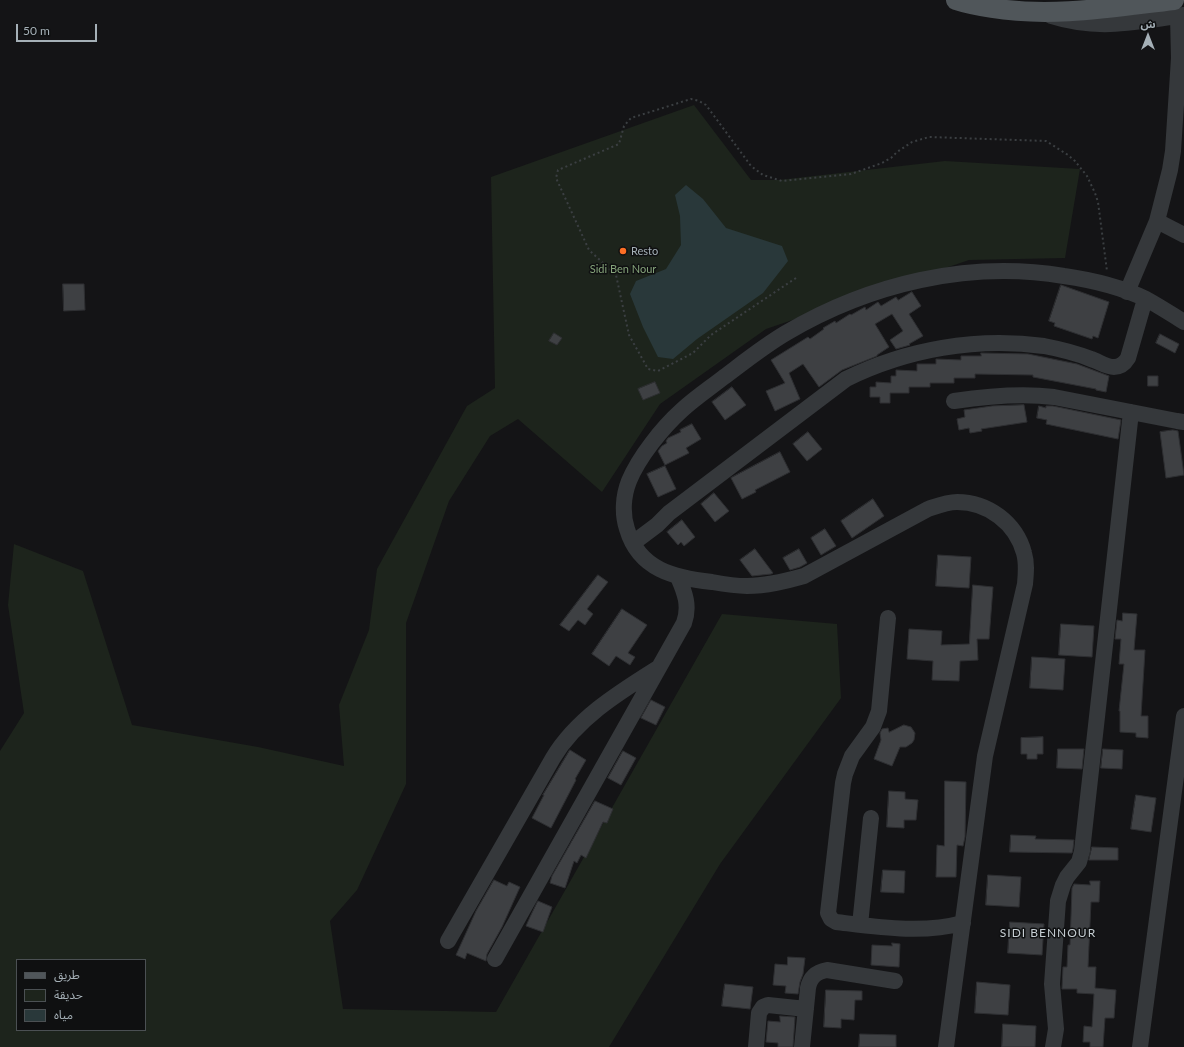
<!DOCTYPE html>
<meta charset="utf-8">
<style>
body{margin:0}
#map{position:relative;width:1184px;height:1047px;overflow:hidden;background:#141416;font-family:Lato,"Noto Sans Arabic",sans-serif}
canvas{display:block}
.legend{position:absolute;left:16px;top:959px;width:130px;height:72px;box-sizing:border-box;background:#0f1011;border:1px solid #4b5053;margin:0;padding:5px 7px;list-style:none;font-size:12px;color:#a5b0b7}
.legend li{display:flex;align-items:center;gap:8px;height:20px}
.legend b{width:20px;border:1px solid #4b5053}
.north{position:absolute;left:1128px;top:16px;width:40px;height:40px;-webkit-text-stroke:3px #0f1011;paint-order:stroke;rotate:0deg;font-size:11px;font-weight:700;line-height:16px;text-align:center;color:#a5b0b7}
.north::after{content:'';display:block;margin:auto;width:14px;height:18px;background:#a5b0b7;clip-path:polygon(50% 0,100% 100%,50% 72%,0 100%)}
.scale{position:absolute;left:16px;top:24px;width:81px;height:18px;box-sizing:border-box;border:2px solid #a5b0b7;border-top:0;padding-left:5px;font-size:12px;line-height:14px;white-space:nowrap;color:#a5b0b7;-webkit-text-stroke:3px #0f1011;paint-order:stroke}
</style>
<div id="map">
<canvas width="1184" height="1047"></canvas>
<ul class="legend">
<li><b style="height:5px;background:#50565a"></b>طريق</li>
<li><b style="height:11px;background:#1d241c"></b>حديقة</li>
<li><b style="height:11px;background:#29383a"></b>مياه</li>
</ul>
<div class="north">ش</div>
<div class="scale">50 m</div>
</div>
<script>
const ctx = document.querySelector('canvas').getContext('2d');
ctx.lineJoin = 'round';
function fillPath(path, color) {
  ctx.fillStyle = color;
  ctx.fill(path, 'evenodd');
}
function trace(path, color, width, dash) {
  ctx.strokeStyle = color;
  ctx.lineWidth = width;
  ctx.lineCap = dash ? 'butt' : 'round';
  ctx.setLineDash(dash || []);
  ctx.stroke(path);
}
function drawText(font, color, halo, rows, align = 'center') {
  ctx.font = font + ' Lato,sans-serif';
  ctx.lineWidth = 3;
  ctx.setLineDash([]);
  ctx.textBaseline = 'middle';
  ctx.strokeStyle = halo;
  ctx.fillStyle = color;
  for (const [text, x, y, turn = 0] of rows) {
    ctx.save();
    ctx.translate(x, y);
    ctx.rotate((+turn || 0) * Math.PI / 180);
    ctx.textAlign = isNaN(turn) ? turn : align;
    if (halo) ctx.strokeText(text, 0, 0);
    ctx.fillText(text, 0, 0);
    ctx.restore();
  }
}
const green = new Path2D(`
 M694 105 751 180H779L945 161 1080 169 1065 258 969 260 766 329 660 404 602 492 518 419 490 436 449 501 406 623V784L357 890 330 921 343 1009 496 1012 722 614 837 624 841 698 720 864 609 1047H0V751L24 713 8 605 14 544 83 571 132 725 258 747 344 766 339 705 369 630 377 569 467 406 495 388 491 177ZM17 960H145V1030H17Z`);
const water = new Path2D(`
 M686 185 703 199 726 228 782 246 788 261 763 293 697 339 673 359 658 357 643 327 630 294 636 281 666 269 681 245 680 216 675 195Z`);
const building = new Path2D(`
 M63 284H84L85 310 64 311Z
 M1061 285 1109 302 1098 338 1093 336 1092 339 1054 326 1055 323 1049 321Z
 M912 292 921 306 909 314 923 336 909 344 910 345 896 349 890 340 903 331 892 314 875 324 889 347 877 355V356L842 370 819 387 803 364 789 373 800 399 775 411 766 391 785 383 771 360 808 337 810 339 824 329 823 328 835 321 836 323 850 314 851 315 865 307 866 310 878 302 881 306 896 297 898 300Z
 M554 333 562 338 557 345 549 341Z
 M1160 334 1179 344 1175 353 1156 343Z
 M981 353 1028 354 1077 364 1109 376 1106 392 1096 390V389L1033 377V375L975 374V378H954V383H930V387H909V393H890V403H880V397H870V387H876V382L891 383V376H896V370L917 371V364H936V359L961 360V356H981Z
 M1148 376H1158V386H1148Z
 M655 382 660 393 643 400 638 389Z
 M732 387 746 405 725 420 712 402Z
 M1024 405 1027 422 981 429 982 431 970 433 969 428 959 430 957 419 965 417 964 410 992 406Z
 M1039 406 1046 408V406H1053L1121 420 1118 439 1046 424 1047 420 1037 418Z
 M692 424 701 439 686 448 689 453 665 465 658 451 662 446 667 443 666 441 668 438 681 432 680 430Z
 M1173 430 1178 431 1184 475 1166 478 1160 432Z
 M808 432 822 449 807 461 793 444Z
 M780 452 790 472 755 490 756 492 742 499 731 478Z
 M665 466 676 489 658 497 647 474Z
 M714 493 729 511 715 522 701 504Z
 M873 499 884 516 852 538 841 521Z
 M682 520 695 537 684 546 681 542 678 545 667 532Z
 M825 529 836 546 821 555 811 538Z
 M755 549 773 573 771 574 752 576 740 560Z
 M799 549 807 563 800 567 790 570 783 558Z
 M938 555 971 557 969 588 936 586Z
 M598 575 608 582 587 609 593 614 585 625 578 620 569 631 560 625Z
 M973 585 993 587 989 639H977L978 660 960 661 959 681 932 680 933 661 907 659 909 629 942 631 941 645 969 644Z
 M622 609 647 625 628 653 635 657 630 665 616 656 609 666 592 654Z
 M1123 613 1137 614 1134 650H1145L1141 716H1148V738L1136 737V733L1120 732V711H1119L1124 664H1119L1121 639H1115L1117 620 1122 621Z
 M1061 624 1094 626 1092 657 1059 655Z
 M1032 657 1065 659 1063 690 1030 688Z
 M651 700 665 707 656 725 641 718Z
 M904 725 911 727 915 733 914 740 912 743 906 747H900L892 766 874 759 881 740 880 733 882 729 888 728 889 732Z
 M1043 737V754H1037V759H1027V754H1021V738Z
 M1058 749H1084L1082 769 1057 768Z
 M1103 749 1123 750 1122 769 1101 768Z
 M570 750 586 760 575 779 576 780 551 828 532 818 544 795H543Z
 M623 751 636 758 621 785 608 778Z
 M945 781 966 782 965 837 963 846 957 845 956 877H936L937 845 944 846Z
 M889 791 905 792V799L918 800 916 820H904V828L887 827Z
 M1136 795 1156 798 1151 832 1131 829Z
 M595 801 613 809 607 823 603 822 586 858 581 855 577 863 574 861 565 888 550 883 552 876Z
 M1011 835 1036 836 1035 839 1074 840 1073 849 1072 853 1010 852Z
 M1092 847 1118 848V860H1089Z
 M883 870 905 871 904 893 881 892Z
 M988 875 1021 877 1019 907 986 905Z
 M494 880 507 886 509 882 520 887 502 927 487 954 486 961 467 953 465 959 456 955 476 911Z
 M1090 881H1100L1099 902H1091L1088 967H1096L1095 988 1116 990 1114 1018H1105L1103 1047H1090V1042H1083L1084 1026 1092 1027 1094 994 1077 993V989H1062V988L1063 967H1067L1068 945H1070L1072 888 1074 884 1090 885Z
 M538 901 552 907 543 932 526 926 530 917Z
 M1010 922 1044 924 1042 955 1008 953Z
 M892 943 900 944 899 967 871 965 872 945 892 946Z
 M788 957 805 958 803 974 800 982 798 994 785 993 786 986 773 985 775 964 787 965Z
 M977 982 1010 985 1008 1015 975 1013Z
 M725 984 753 987 750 1009 722 1006Z
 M826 990 862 991V1000H855L854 1020 841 1019V1028L824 1027Z
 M780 1016 795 1017 793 1047H778V1043L766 1042 768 1021 780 1022Z
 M1003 1024 1036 1026 1035 1047H1002Z
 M860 1034 896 1035V1047H859Z`);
const path = new Path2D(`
 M796 278 711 335 693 353 658 371 648 369 629 335 616 275 589 250 556 178 558 170 619 144 624 126 631 118 691 99 699 101 706 105 751 166 763 175 782 181 851 174 882 163 891 158 897 152 912 142 929 137 1046 141 1068 155 1075 161 1087 176 1095 193 1098 202 1107 271`);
const minor = new Path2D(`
 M1051 16C1098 31 1137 22 1184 15
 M1157 221 1184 235
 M1127 292 1157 221 1170 170 1173 151 1179 58 1178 16
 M954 401C988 396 1020 393 1054 397L1177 421 1184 422
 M633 543 657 525 669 513 846 379C907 349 976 337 1044 346 1060 349 1076 353 1091 359 1098 361 1106 367 1114 367 1120 367 1125 363 1128 358L1145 299
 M888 618 879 711 873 727 852 756 845 774 843 783 828 913 831 919 836 922C878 927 922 934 963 923
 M860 925 871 818
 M448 941 553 758C577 718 620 692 658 668
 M495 959 684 623C690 606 685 593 678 577
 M756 1047 759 1013 763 1007 768 1005 806 1009
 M802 1047 808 988C810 977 816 972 827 970L895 981
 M946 1047 985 756 1025 584C1026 573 1027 563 1024 553 1016 523 988 502 957 502 947 502 937 506 928 509L804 576C786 581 767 586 747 586 736 586 723 584 712 582 675 578 639 570 627 529 622 514 623 496 629 481 639 457 662 428 682 410 695 398 710 388 724 377 744 362 764 346 786 333 869 284 968 260 1064 276 1092 280 1121 287 1146 299 1159 306 1171 314 1184 322
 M1053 1047 1056 1029 1052 984 1058 901 1063 885 1067 877 1079 862 1082 851 1131 412
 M1140 1047 1184 716`);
const major = new Path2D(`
 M956 0C968 4 980 6 992 8 1052 18 1114 7 1174 0`);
const markers = [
 [623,251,4,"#fd6f25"]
];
const poiNames = [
 ["Resto",631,251]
];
const parkNames = [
 ["Sidi Ben Nour",623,269]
];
const neighbourhoodNames = [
 ["SIDI BENNOUR",1048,933]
];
fillPath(green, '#1d241c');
fillPath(water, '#29383a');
fillPath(building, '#3e4043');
trace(building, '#2e2f32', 1);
trace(path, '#3b3f42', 2, [2, 3]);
trace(minor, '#35383b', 16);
trace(major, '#50565a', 20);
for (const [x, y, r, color] of markers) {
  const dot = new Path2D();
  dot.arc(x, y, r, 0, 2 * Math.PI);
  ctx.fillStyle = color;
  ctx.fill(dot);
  trace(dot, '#0f1011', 1.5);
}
drawText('11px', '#a5b0b7', '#0f1011', poiNames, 'left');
drawText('11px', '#85a37a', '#0f1011', parkNames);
ctx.letterSpacing = '1px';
drawText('12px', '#c6ced3', '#0f1011', neighbourhoodNames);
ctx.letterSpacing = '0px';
</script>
